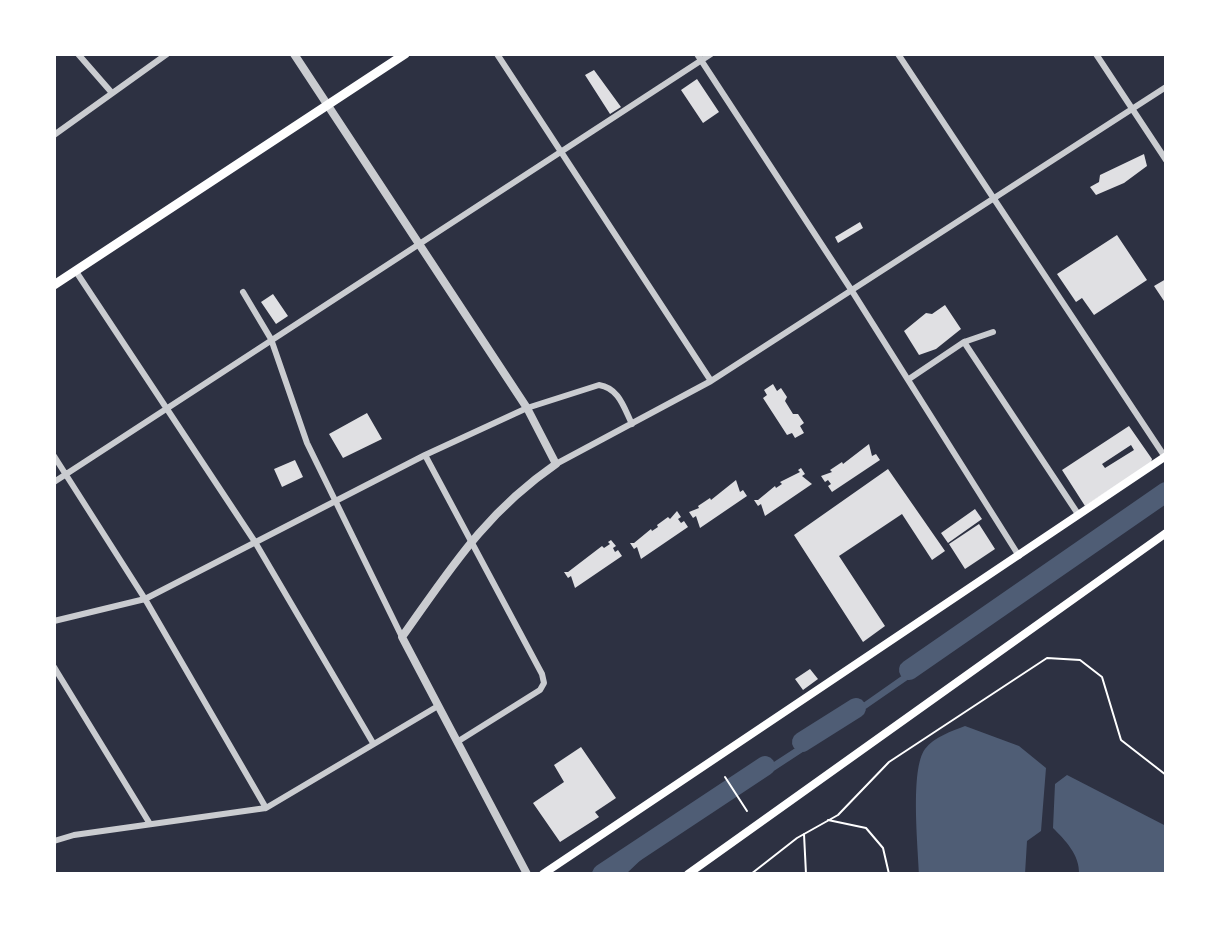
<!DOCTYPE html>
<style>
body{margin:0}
#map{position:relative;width:1220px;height:928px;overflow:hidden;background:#2d3142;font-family:"IBM Plex Sans",sans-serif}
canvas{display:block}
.frame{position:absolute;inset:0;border:56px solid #fff;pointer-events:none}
</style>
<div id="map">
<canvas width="1220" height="928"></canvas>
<div class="frame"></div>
</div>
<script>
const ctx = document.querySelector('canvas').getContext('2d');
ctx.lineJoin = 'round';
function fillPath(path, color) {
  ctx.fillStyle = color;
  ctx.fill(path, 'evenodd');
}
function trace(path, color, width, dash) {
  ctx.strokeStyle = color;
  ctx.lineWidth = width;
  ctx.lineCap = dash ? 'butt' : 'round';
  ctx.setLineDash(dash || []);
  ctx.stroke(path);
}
const water = new Path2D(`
 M1081 550H1085L1001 613 997 618 815 744 647 854 626 874H602L846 715Z
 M965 726 1019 746 1046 768 1041 831 1027 841 1025 874H919C918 846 910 769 925 749 934 737 952 731 965 726Z
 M1067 775 1166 826V874H1079C1080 855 1065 840 1053 828L1055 784Z`);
const river = new Path2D(`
 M909 670 1166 492
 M802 742 856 708
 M602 874 765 766`);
const building = new Path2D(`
 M594 70 621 107 610 114 585 75Z
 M697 79 719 112 703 123 681 90Z
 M1144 154 1147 166 1124 183 1096 195 1090 187 1099 182 1100 175Z
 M860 222 863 228 838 243 835 237Z
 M1117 235 1147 280 1094 315 1082 298 1076 302 1057 274Z
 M1166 279V304L1154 286Z
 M273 294 288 316 276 324 261 302Z
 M945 305 961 329 936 349 919 355 904 331 926 313 932 314Z
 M773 384 777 391 781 388 787 397 785 401 793 414H798L804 423 800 426 804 433 795 438 792 433 787 435 763 398 767 395 764 390Z
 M367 413 382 439 343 458 329 434Z
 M1129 426 1152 459 1151 463 1085 506 1062 470ZM1131 445 1134 450 1105 468 1102 464Z
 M869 444 872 456 876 454 880 460 832 492 828 486 831 484 828 480 825 482 821 476 832 472 830 470 842 462 843 464Z
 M295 460 303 477 282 487 274 469Z
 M801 468 805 474 802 476 812 484 765 516 761 504 758 506 754 500H758L775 486 776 488 782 484 780 482 800 472 798 470Z
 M888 469 945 551 932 560 902 514 839 556 885 626 863 642 794 535Z
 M736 480 740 492 743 490 747 496 700 528 696 516 693 518 689 512 699 508 698 506 710 498 711 500Z
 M975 509 982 519 948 543 941 533Z
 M677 511 681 517 678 519 681 523 684 521 688 527 641 559 637 547 634 549 630 543H634L651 529 652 531 658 527 657 525 668 517 670 519Z
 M979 524 995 549 965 569 949 544Z
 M611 540 616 546 613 548 615 552 618 550 622 556 575 588 571 576 568 578 564 572H568L602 546 604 548 610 544 608 542Z
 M810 669 818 679 803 690 795 679Z
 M581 747 616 798 595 812 599 817 560 842 533 803 564 782 554 765Z`);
const path = new Path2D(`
 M725 777 747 811
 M828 820 866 828 883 848 889 874
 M804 834 806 874
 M751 874 797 838 838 815 889 762 1047 658 1080 660 1102 677 1121 740 1166 775`);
const minor = new Path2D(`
 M78 54 112 93
 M497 54 711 381
 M697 54 852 291 1019 556
 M898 54 1165 457
 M1096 54 1166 160
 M54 135 167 54
 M75 270 255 542 373 743
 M243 292 271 339 307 443 402 637
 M964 342 993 332
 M909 379 964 342 1078 514
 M425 455 542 674 544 683 540 690 457 742
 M54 456 145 599 266 808
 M556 464 711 381 1166 87
 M54 482 711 54
 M54 621 145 599 425 455 527 408 599 385C619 388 624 408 632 424
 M54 667 150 824
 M54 841 74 835 266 808 438 706`);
const tertiary = new Path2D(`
 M294 54 527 408 556 464C485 513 451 568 402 637L527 874`);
const secondary = new Path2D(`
 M543 874 1166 456
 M688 874 1166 533`);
const primary = new Path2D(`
 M54 285 405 54`);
fillPath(water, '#4f5d75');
trace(river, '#4f5d75', 20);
fillPath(building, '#e0e0e3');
trace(path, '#fff', 2);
trace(minor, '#caccd0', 6);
trace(tertiary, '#caccd0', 8);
trace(secondary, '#fff', 8);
trace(primary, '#fff', 9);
</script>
